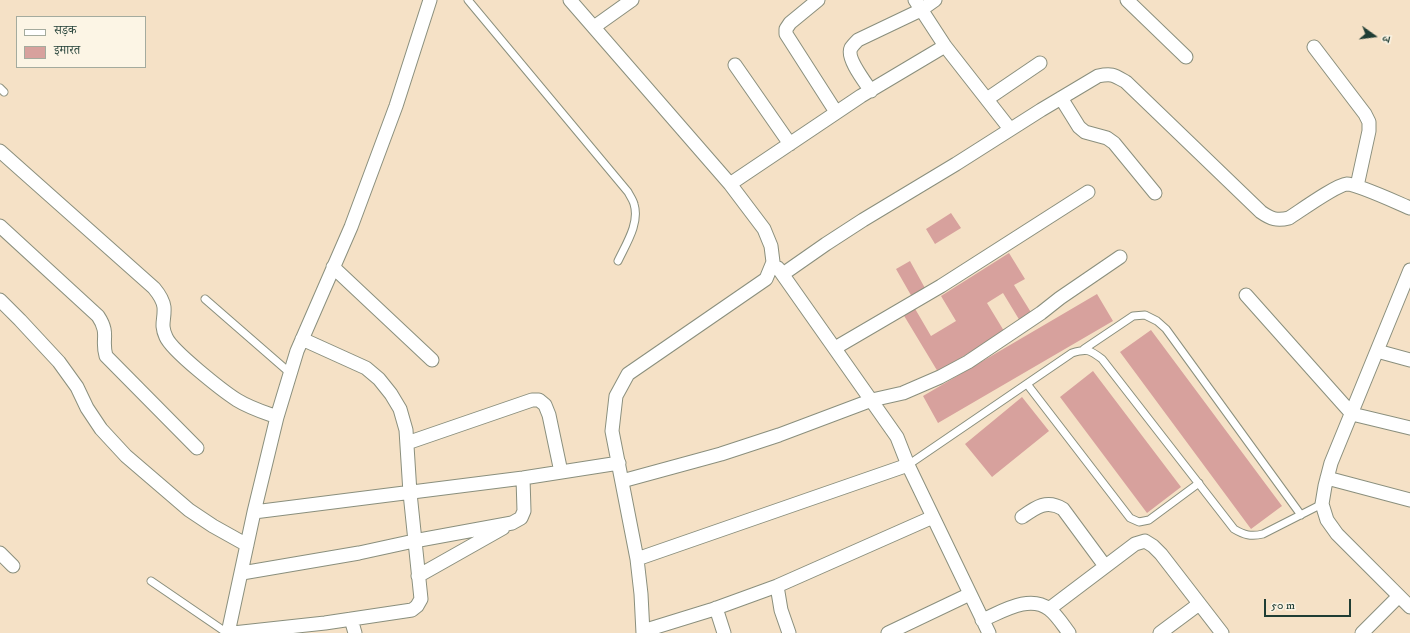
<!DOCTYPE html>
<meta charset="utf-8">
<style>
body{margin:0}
#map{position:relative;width:1410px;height:633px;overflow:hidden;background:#f5e1c6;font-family:"IM FELL DW Pica","Noto Serif Devanagari",serif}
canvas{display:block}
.legend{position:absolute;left:16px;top:16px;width:130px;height:52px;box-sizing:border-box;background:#fcf5e5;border:1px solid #a4ab9e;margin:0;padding:5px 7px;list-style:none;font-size:12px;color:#1f3d34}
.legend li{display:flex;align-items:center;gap:8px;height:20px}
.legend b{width:20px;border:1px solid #a4ab9e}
.north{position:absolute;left:1354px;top:16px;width:40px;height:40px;-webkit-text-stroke:3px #fcf5e5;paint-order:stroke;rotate:104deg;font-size:11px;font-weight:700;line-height:16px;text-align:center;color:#1f3d34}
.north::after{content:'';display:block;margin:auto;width:14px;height:18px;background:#1f3d34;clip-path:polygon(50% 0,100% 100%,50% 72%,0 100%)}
.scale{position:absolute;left:1264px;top:599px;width:87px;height:18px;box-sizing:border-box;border:2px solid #1f3d34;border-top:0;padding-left:5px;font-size:12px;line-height:14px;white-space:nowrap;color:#1f3d34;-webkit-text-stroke:3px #fcf5e5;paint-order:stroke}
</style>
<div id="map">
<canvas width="1410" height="633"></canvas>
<ul class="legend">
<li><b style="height:5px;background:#fff"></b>सड़क</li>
<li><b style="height:11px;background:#d7a19d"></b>इमारत</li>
</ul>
<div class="north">उ</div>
<div class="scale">50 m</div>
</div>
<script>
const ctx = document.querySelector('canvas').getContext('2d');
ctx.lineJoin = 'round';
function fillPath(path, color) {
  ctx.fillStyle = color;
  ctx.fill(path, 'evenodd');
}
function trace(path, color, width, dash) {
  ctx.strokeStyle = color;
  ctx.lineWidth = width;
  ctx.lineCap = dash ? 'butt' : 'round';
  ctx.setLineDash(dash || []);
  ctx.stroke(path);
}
const building = new Path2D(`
 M951 213 961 228 935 244 926 229Z
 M1009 253 1025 279 1014 285 1032 314 1020 321 1003 293 987 303 1004 331 938 372 903 314 914 307 931 336 956 321 941 296Z
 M910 261 926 290 912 297 896 269Z
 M1097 294 1113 321 938 423 923 396Z
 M1151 330 1282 506 1251 529 1120 352Z
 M1093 371 1181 487 1147 513 1060 397Z
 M1022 397 1049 431 992 477 965 444Z`);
const lane = new Path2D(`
 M468 0 628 192C630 196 633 200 634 204 640 223 626 244 618 261
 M0 88 4 92
 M205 299 290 373
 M1084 349 1133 316 1145 315 1157 321 1166 329 1301 515
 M1027 384 1130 518 1139 522 1149 520 1199 483
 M908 465 1072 353C1087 348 1090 350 1102 359L1234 529C1244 535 1251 537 1263 534L1322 504
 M151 581 227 633`);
const street = new Path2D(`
 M570 0 730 184 764 229 771 246 773 262 766 279 628 374 616 396 612 431 637 559 641 594 643 633
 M818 0 790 23 786 29V34L836 112
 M915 0 945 46 1010 129
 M1127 0 1186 57
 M594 27 632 0
 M1314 47 1365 114 1369 122V131L1357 186
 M735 65 790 144
 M871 91C865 82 846 58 851 48 853 45 856 42 858 40L921 10 935 0
 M1061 98 1079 127 1085 132 1107 138 1114 143 1155 193
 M987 99 1040 63
 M0 151 154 288C159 294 163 300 164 307 165 320 160 324 166 337 172 351 223 391 237 400 250 408 263 412 277 417
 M730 184 861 96 945 46
 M0 226 98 316C110 334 101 339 106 356L197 448
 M333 267 432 360
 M778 268 897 437 908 465 989 633
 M1410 270 1331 463 1325 486 1322 504 1327 520 1337 534 1410 607
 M783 274 826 244 863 220 956 164 1041 110 1098 76C1112 73 1114 75 1126 82L1261 212C1271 219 1277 221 1289 218 1300 211 1336 185 1347 184 1357 184 1398 203 1410 208
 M1246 295 1352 414 1410 428
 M0 300 20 320 59 362 77 387 87 408 101 429 126 456 189 510 213 526 247 545
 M835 348 941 286 1088 192
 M1377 351 1410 360
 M407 443 532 400H539L545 405 549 415 561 472
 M1327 478 1410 500
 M622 481 721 454 779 435 872 400 903 393 940 377 968 362 1041 313 1060 298 1120 257
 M254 512 523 478 619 463
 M1022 517C1036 507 1047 499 1063 509L1105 566
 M0 553 13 566
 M637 559 908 465
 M242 573 359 553 414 541 512 523 521 518 524 511 523 478
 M418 576 503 528
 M777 586 781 610 789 633
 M716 608 724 633
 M1049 609 1135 544 1145 541 1153 546 1161 554 1222 633
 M351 619 355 633
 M982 620C1002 612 1029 594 1049 609 1057 615 1063 625 1069 633
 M643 631 711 610 777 586 933 517
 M228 633 254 512 277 417 297 351 351 227 396 106 430 0
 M233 633 325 623 412 610 417 606 421 599 410 493 406 430 400 409 391 394 379 379 366 368 302 339
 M888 633 970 594
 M1160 633 1199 604
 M1362 633 1399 596`);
fillPath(building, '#d7a19d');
trace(lane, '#8a8f7d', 9);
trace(street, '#8a8f7d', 15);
trace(lane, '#fff', 7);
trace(street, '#fff', 13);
</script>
